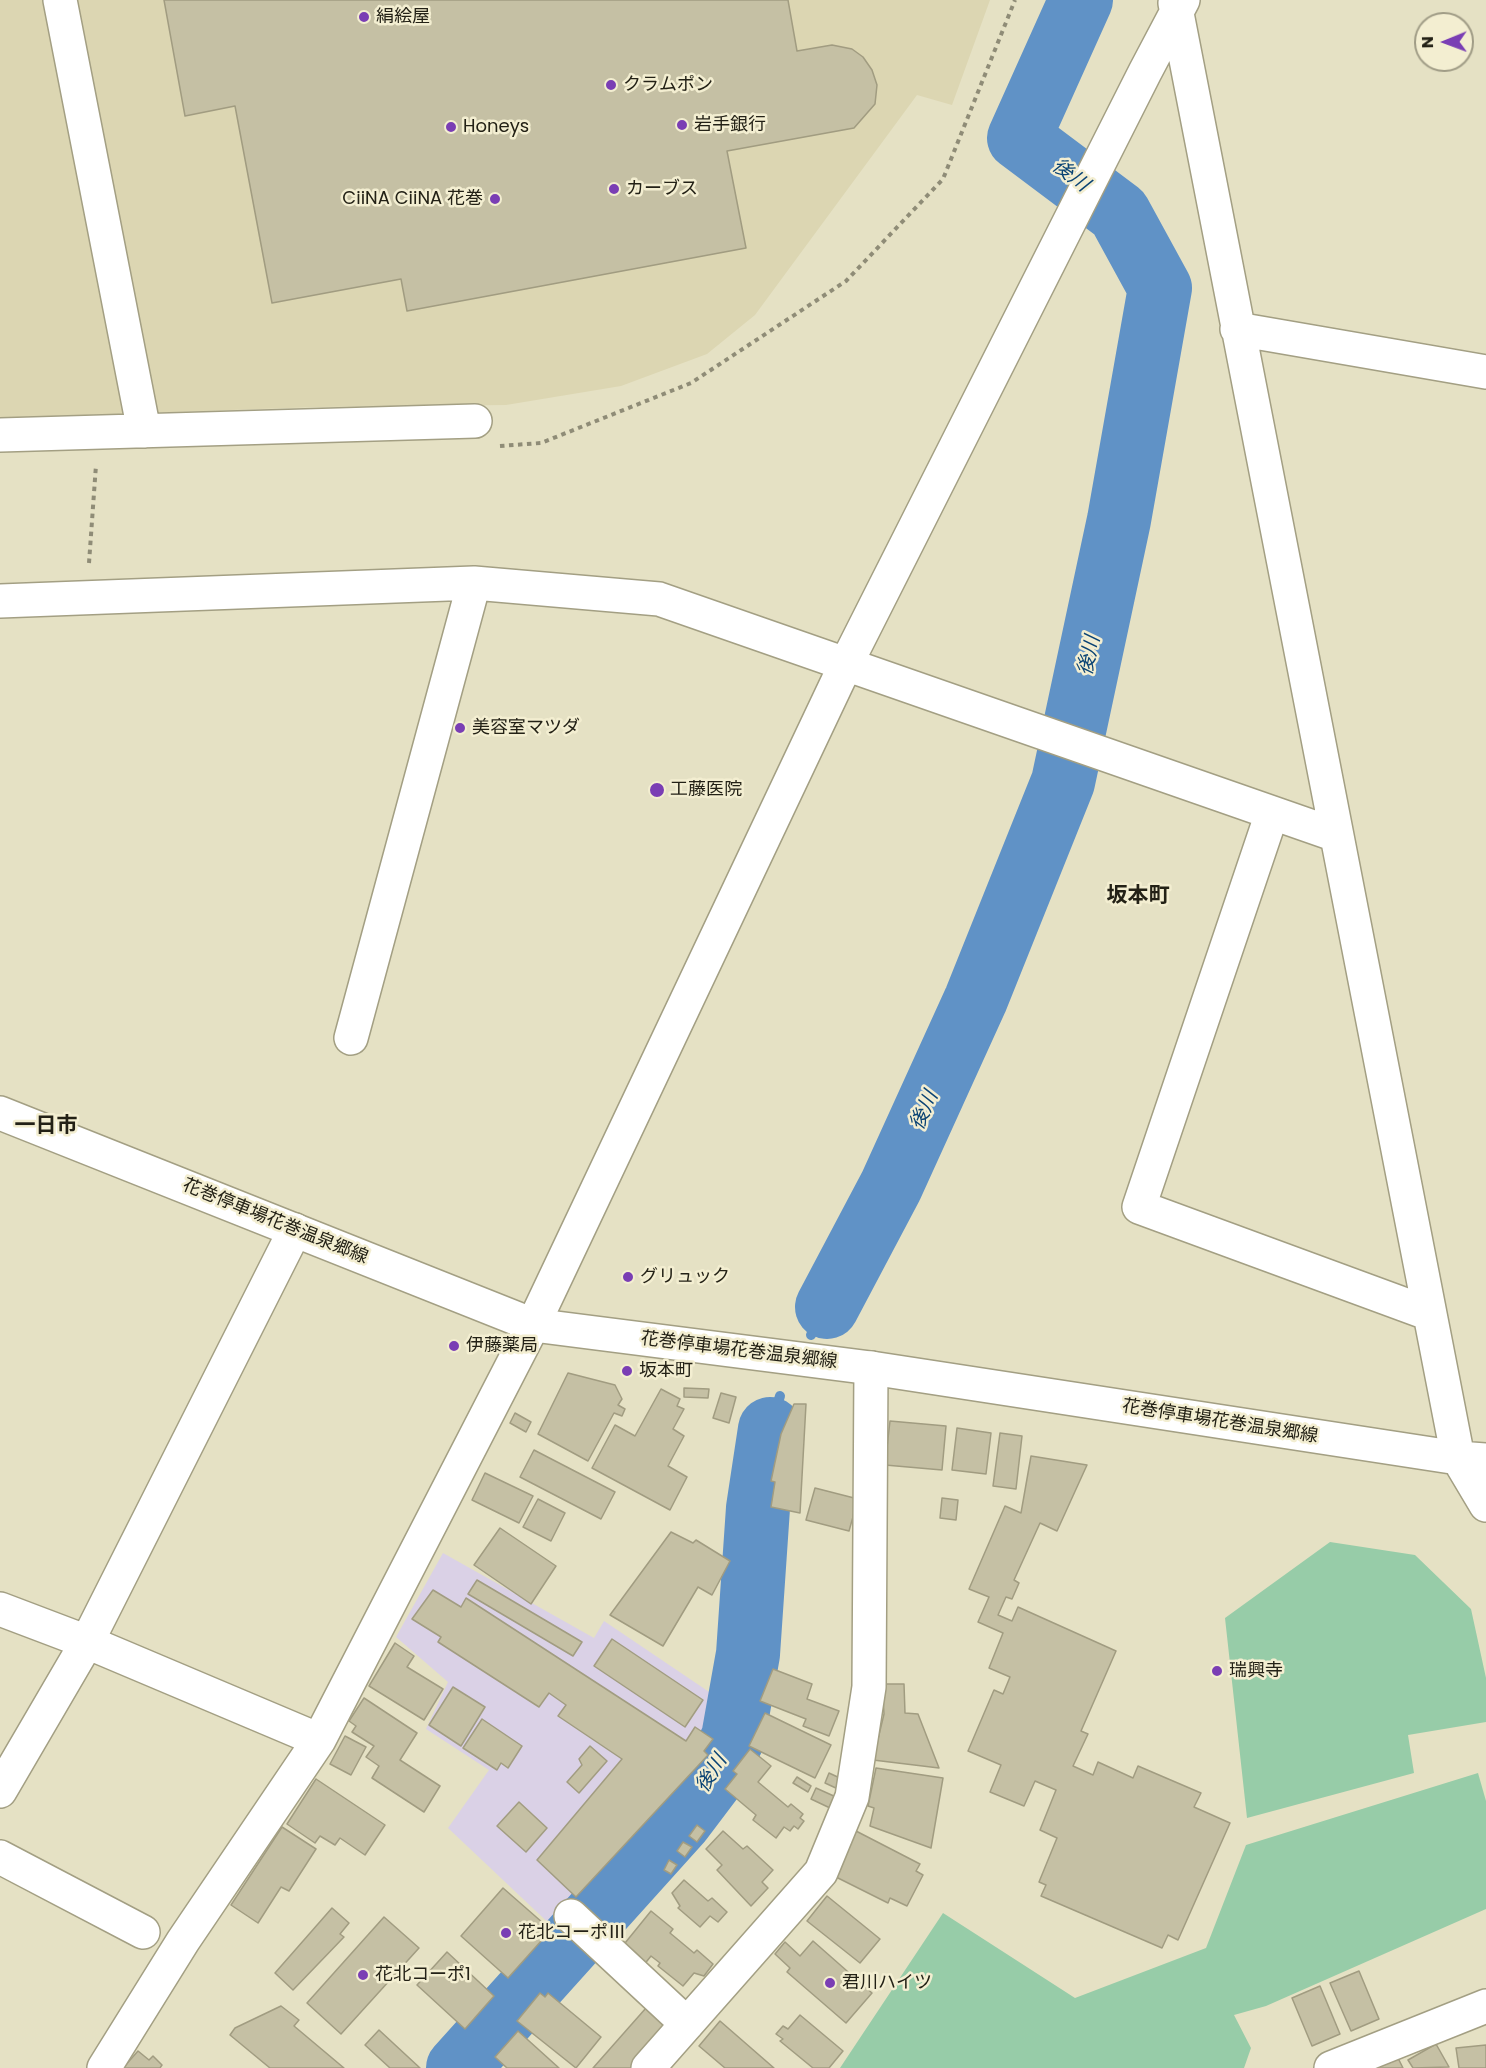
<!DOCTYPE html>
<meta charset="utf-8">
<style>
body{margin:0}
#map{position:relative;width:1486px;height:2068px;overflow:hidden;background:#e5e1c4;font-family:Poppins,sans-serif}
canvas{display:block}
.north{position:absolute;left:1414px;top:12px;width:60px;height:60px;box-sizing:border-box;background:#f3eed1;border:2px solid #a09c86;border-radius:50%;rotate:269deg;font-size:16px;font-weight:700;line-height:24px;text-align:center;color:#232116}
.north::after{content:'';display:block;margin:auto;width:21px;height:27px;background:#7a3eb4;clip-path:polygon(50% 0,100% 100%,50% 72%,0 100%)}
</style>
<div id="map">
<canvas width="1486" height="2068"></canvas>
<div class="north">N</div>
</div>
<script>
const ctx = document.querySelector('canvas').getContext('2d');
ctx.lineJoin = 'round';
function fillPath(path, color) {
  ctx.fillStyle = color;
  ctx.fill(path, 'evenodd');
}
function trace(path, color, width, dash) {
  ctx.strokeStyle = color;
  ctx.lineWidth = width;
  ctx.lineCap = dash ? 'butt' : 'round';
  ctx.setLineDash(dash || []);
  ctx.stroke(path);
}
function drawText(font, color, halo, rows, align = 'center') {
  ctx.font = font + ' Poppins,"Noto Sans JP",sans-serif';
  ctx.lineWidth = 5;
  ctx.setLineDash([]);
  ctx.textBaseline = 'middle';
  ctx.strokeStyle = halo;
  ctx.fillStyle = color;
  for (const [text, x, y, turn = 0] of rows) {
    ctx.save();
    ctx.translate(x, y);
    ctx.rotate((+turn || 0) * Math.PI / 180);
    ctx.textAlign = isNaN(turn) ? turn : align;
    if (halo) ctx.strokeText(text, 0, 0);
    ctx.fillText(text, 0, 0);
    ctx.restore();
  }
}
const built = new Path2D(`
 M0 0H990L952 105 917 95 755 315 707 354 621 386 506 405 317 407 0 418Z`);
const industrial = new Path2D(`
 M443 1553 594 1638 604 1621 724 1702 700 1767 663 1813 557 1931 448 1828 489 1770 426 1729 448 1682 396 1637Z`);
const green = new Path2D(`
 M1330 1542 1415 1555 1471 1609 1486 1678V1722L1408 1735 1414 1773 1247 1818 1225 1618Z
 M1478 1773 1486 1801V1909L1266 2006 1234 2015 1251 2048 1244 2068H840L943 1913 1075 1998 1206 1948 1246 1845Z`);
const stream = new Path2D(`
 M811 1335 827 1307
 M770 1429 780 1396`);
const river = new Path2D(`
 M827 1307 891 1186 976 999 1063 782 1119 520 1160 288 1119 213 1019 138 1081 0
 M458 2068 681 1820 712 1779 733 1738 748 1654 758 1508 770 1429`);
const building = new Path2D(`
 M164 0H788L797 51 832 45 852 49 863 57 872 70 877 85 875 104 854 128 727 151 746 248 407 311 401 279 272 303 235 106 185 116Z
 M568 1373 615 1385 622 1399 618 1405 625 1409 622 1416 614 1413 588 1461 538 1434Z
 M684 1388 709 1389 708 1398 684 1397Z
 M661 1389 680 1399 677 1406 684 1409 673 1429 684 1436 668 1466 687 1477 670 1510 592 1468 615 1425 635 1436Z
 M721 1393 736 1397 729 1423 713 1418Z
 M794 1404H806L800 1513 771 1507 775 1482 771 1481 781 1434Z
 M515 1413 531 1422 526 1432 510 1423Z
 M890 1421 946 1426 942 1470 885 1465Z
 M957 1428 991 1433 986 1474 952 1470Z
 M1000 1433 1022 1436 1016 1489 993 1486Z
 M534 1450 615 1492 601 1519 520 1477Z
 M1031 1456 1087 1465 1057 1531 1040 1523 1014 1580 1019 1583 1012 1599 1006 1597 998 1615 1012 1621 1018 1607 1116 1651 1081 1731 1088 1734 1073 1766 1093 1775 1098 1762 1133 1778 1138 1766 1201 1793 1194 1807 1230 1823 1178 1940 1168 1935 1162 1948 1041 1896 1046 1885 1039 1882 1057 1838 1040 1830 1056 1790 1035 1781 1024 1806 990 1792 1001 1765 968 1751 994 1690 1003 1694 1010 1677 989 1668 1003 1633 978 1622 989 1597 969 1589 1005 1506 1021 1513Z
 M485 1473 533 1496 519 1523 472 1500Z
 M815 1488 858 1499 849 1531 806 1520Z
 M942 1498 958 1500 956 1520 940 1518Z
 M538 1499 565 1513 551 1541 523 1527Z
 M500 1528 556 1566 531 1604 474 1565Z
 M671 1532 693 1543 696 1540 730 1561 712 1595 698 1587 663 1646 610 1615Z
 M477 1580 582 1642 573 1656 468 1594Z
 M433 1590 461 1607 466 1598 686 1741 695 1727 713 1739 704 1751 708 1755 576 1897 537 1860 622 1759 558 1716 566 1705 549 1693 539 1707 438 1642 441 1637 412 1619Z
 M612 1639 703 1700 685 1727 594 1666Z
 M395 1643 414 1656 407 1667 443 1689 424 1720 369 1686Z
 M773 1669 812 1684 807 1699 839 1711 829 1736 803 1726 806 1719 760 1701Z
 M882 1684H904L905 1713 918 1714 939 1768 873 1760 884 1714Z
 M453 1687 485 1707 461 1746 429 1725Z
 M364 1698 417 1733 400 1760 440 1786 424 1812 372 1778 379 1766 366 1757 374 1746 352 1732 356 1726 349 1721Z
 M765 1713 831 1745 815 1778 749 1746Z
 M482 1719 522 1746 508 1768 501 1763 497 1770 463 1748Z
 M345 1736 366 1747 351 1775 330 1764Z
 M590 1746 607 1761 579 1793 567 1782 582 1765 579 1759Z
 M750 1749 771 1766 758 1782 788 1807 791 1804 803 1814 800 1818 804 1821 798 1829 794 1826 790 1831 784 1827 776 1838 753 1820 756 1815 725 1789 737 1774 733 1771Z
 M876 1768 943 1778 931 1848 870 1826 874 1808 868 1806Z
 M829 1773 842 1779 838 1789 825 1783Z
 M797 1777 811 1786 808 1792 793 1783Z
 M316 1779 385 1825 365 1855 340 1838 335 1845 320 1836 315 1843 287 1824Z
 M816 1788 836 1797 830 1808 811 1799Z
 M519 1802 547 1828 526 1852 497 1826Z
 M697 1825 705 1831 697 1842 689 1836Z
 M282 1827 316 1849 289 1891 281 1887 258 1923 231 1905Z
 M723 1831 743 1849 747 1846 773 1870 762 1882 768 1888 751 1906 717 1870 722 1865 706 1849Z
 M856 1831 920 1864 916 1871 923 1875 907 1906 890 1898 888 1903 834 1876Z
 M683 1842 692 1847 685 1857 677 1851Z
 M669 1860 677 1865 671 1874 664 1870Z
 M684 1880 708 1901 712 1898 727 1912 718 1922 710 1916 700 1927 678 1908 680 1906 672 1893Z
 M503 1888 551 1930 508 1978 461 1936Z
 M827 1896 880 1939 860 1963 807 1921Z
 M332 1908 349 1923 340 1934 344 1937 293 1990 275 1973Z
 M651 1911 673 1929 670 1933 694 1953 697 1950 713 1964 704 1976 694 1973 683 1986 658 1966 660 1963 651 1956 643 1966 621 1948Z
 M384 1917 419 1948 341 2034 307 2003Z
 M813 1941 872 1993 846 2023 787 1972 790 1968 775 1954 785 1942 800 1956Z
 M447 1952 494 1996 465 2029 417 1985Z
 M1359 1971 1379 2019 1351 2031 1330 1983Z
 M1320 1986 1340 2034 1312 2046 1292 1998Z
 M540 1993 545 1997 548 1993 601 2037 576 2068 517 2021Z
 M281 2006 299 2020 294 2026 344 2068H270L230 2035 235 2028Z
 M646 2008 668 2028 632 2068H593Z
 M800 2015 843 2051 829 2068H813L780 2041 783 2039 776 2034 783 2026 788 2029Z
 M720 2021 774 2068H725L699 2046Z
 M379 2030 420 2068H390L365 2045Z
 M518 2031 559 2068H507L495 2057Z
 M1436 2044 1449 2067 1413 2068 1408 2060Z
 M1486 2045V2068H1459L1456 2048Z
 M138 2051 149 2060 153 2056 162 2065 160 2068H123Z
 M1396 2054 1403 2068H1368Z`);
const path = new Path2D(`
 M500 446 541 443 691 383 846 281 943 179 1015 0
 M89 563 96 465`);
const minor = new Path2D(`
 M60 0 144 431
 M1175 3 1458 1458 1486 1460
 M1237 329 1486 372
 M0 435 475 421
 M0 601 474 583 659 599 1336 835
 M1272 813 1139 1207 1430 1314
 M351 1038 474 583
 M0 1609 87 1642 319 1740
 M0 1791 87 1642 295 1230
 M0 1857 143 1932
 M571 1916 687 2024
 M104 2068 183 1941 319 1740 533 1325 845 666 1145 72 1183 0
 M648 2068 821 1872 852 1797 869 1687 871 1368
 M1331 2068 1486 2006`);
const major = new Path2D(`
 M0 1113 533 1325 871 1368 1458 1458 1486 1505`);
const markers = [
 [364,17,6,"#7a3eb4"],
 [611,85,6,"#7a3eb4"],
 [682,125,6,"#7a3eb4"],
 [451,127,6,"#7a3eb4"],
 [614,189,6,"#7a3eb4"],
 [495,199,6,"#7a3eb4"],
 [460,728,6,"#7a3eb4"],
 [657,790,8,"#7a3eb4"],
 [628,1277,6,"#7a3eb4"],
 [454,1346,6,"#7a3eb4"],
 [627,1371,6,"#7a3eb4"],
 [1217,1671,6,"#7a3eb4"],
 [506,1933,6,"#7a3eb4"],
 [363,1975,6,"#7a3eb4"],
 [830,1983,6,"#7a3eb4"]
];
const poiNames = [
 ["絹絵屋",376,17],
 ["クラムポン",623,85],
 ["岩手銀行",694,125],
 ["Honeys",463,127],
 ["カーブス",626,189],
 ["CiiNA CiiNA 花巻",483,199,"right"],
 ["美容室マツダ",472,728],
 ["工藤医院",670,790],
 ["グリュック",640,1277],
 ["伊藤薬局",466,1346],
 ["坂本町",639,1371],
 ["瑞興寺",1229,1671],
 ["花北コーポⅢ",518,1933],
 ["花北コーポ1",375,1975],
 ["君川ハイツ",842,1983]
];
const streetNames = [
 ["花巻停車場花巻温泉郷線",275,1222,22],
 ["花巻停車場花巻温泉郷線",739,1351,7],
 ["花巻停車場花巻温泉郷線",1220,1422,9]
];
const waterNames = [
 ["後川",1070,176,37],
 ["後川",1090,656,-78],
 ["後川",925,1111,-66],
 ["後川",712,1774,-58]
];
const quarterNames = [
 ["坂本町",1138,897],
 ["一日市",46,1127]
];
fillPath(built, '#dcd6b2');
fillPath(industrial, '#dad1e6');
fillPath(green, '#97cca8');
trace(stream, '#6092c6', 10);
trace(river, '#6092c6', 64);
fillPath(building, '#c5c0a4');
trace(building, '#a19c81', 1.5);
trace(minor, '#a39f83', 36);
trace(major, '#a39f83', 36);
trace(path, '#8f8c77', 4, [4.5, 4.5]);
trace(minor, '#fff', 33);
trace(major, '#fff', 33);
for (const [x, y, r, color] of markers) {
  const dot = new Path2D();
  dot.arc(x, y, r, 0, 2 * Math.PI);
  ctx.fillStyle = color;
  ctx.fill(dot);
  trace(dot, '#f3eed1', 2);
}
drawText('18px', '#232116', '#f3eed1', poiNames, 'left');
drawText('18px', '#232116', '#f3eed1', streetNames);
drawText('italic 20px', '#0a4374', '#f3eed1', waterNames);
drawText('bold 21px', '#232116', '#f3eed1', quarterNames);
</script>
